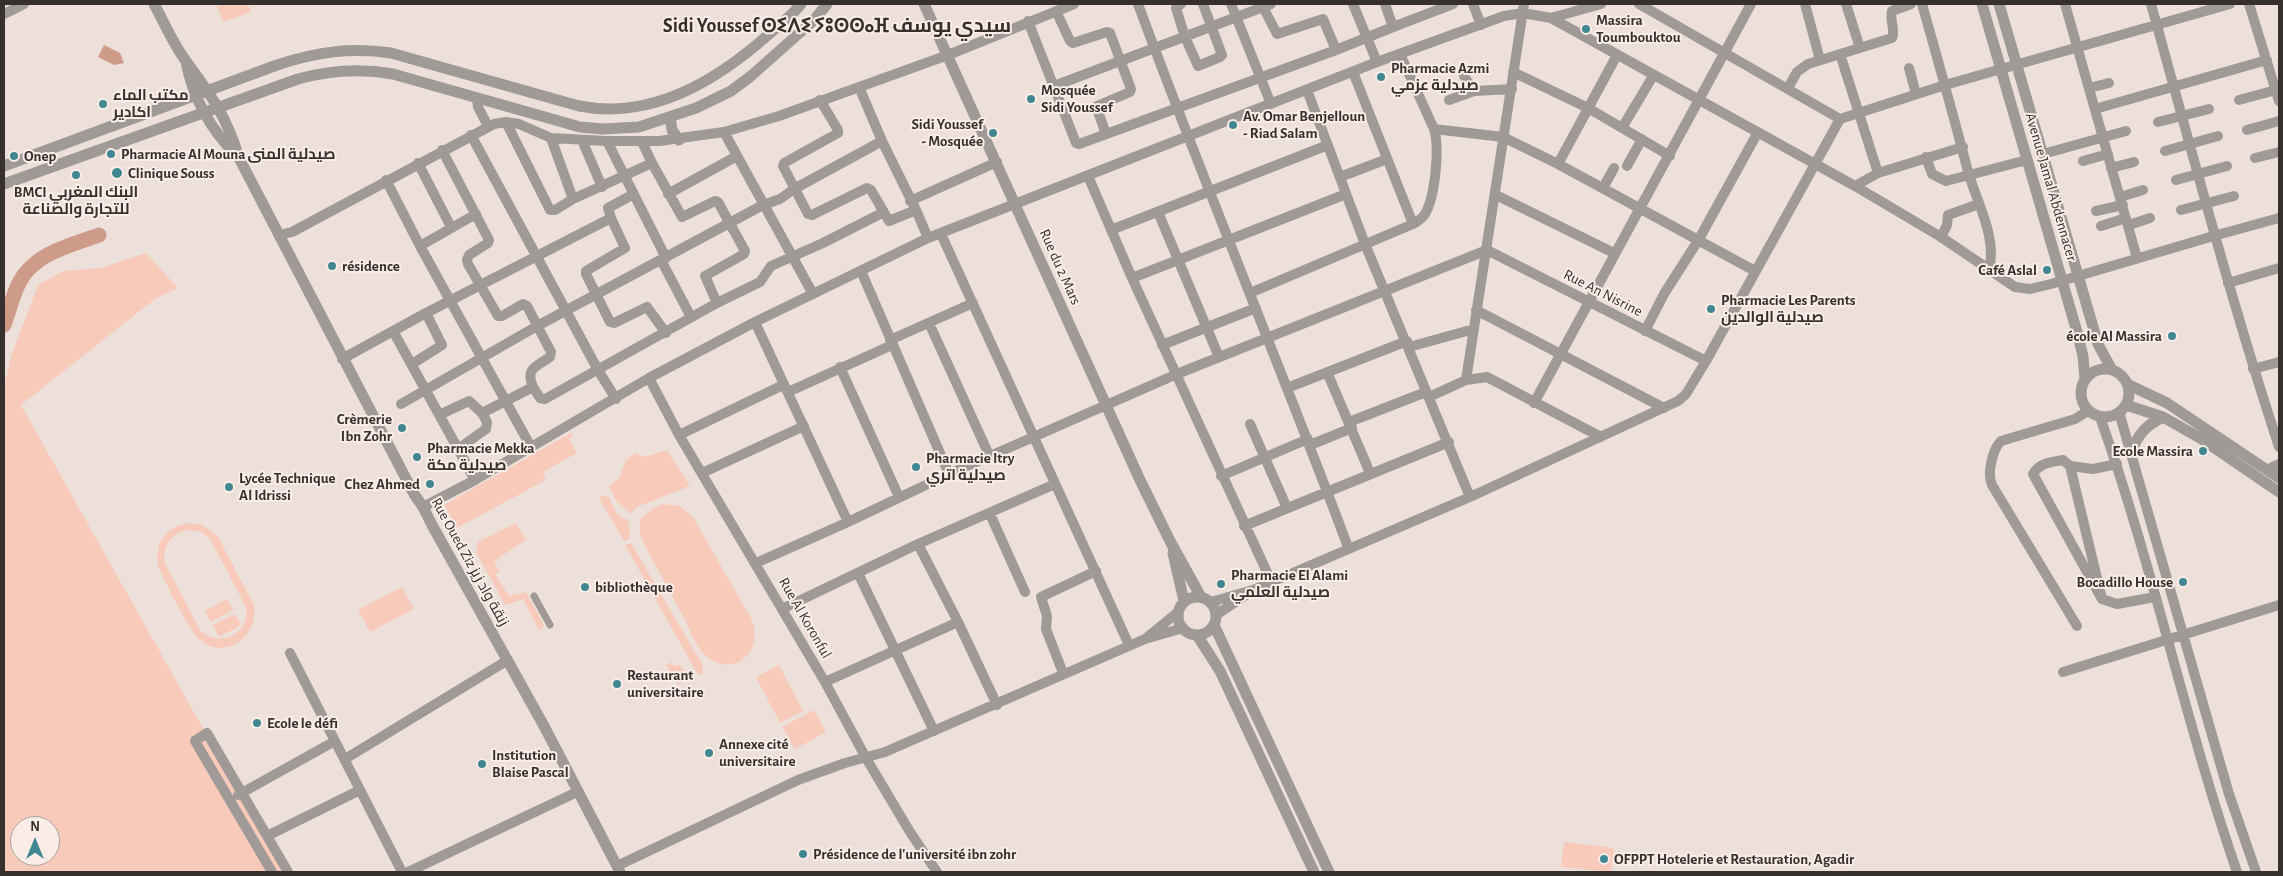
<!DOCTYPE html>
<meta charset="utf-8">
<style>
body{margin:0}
#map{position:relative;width:2283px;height:876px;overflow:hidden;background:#ede0db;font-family:"Alegreya Sans",sans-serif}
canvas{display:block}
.frame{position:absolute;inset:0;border:5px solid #36312f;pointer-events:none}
.north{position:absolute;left:10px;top:816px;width:50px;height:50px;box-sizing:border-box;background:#faede8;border:1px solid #aca29e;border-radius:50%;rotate:0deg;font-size:14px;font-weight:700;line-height:20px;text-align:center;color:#36312f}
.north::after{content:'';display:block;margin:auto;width:18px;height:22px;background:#418792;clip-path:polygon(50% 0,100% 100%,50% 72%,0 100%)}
</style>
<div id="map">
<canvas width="2283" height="876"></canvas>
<div class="frame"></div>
<div class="north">N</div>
</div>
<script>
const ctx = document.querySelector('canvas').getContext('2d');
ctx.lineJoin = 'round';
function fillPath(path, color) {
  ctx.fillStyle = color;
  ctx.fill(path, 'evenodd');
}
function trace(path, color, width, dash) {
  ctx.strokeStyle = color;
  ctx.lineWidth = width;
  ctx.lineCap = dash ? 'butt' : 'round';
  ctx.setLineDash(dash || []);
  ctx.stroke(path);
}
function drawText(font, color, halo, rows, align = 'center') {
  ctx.font = font + ' "Alegreya Sans",Cairo,"Noto Sans Tifinagh",sans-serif';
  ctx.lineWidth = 4;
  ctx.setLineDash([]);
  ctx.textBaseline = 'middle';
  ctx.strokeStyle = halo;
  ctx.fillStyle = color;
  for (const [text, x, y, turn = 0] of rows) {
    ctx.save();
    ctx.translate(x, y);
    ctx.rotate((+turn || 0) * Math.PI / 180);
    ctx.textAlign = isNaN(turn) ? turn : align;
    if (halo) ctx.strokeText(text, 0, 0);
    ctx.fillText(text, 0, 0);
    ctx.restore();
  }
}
const green = new Path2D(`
 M223 4H248L251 12 223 22 217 6Z
 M146 253 178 288 155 299 21 405 284 872H4V387L11 356 38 285 63 271 101 268ZM20 826H50V856H20Z
 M571 433 573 435 569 439 577 453 543 472 546 480 457 528 444 505Z
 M667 450 690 486 637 507 631 514 617 502 609 487 619 478 626 460 636 453 645 457Z
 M601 495 609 497 617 514 629 522 630 538 624 541 599 498Z
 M662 504 680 506 693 517 752 620C765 656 728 680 703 653 695 644 690 630 685 620 672 595 658 570 645 546L640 534V520L652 509Z
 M188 523 201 524 217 535 254 605C259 636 225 662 199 639 188 628 164 581 158 565 154 543 167 526 188 523ZM189 530 201 532 210 539 246 607C250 634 220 649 200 630L165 563C162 545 172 533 189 530Z
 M516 523 526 540 494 561 500 572 495 574 509 596 526 592 545 627 539 630 523 599 505 605 476 552 478 542Z
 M631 543 702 664 703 673 698 675 625 545Z
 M402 587 414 609 370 632 358 610Z
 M227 599 233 610 211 622 205 611Z
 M235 614 241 625 219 637 213 625Z
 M672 662 674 666 680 665 687 674V679L678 685 666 665Z
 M779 665 803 711 780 723 756 677Z
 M814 710 826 732 795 749 782 727Z
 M1564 842 1614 848 1611 872 1561 867Z`);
const water = new Path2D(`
 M104 45 120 53 124 63 114 65 98 57Z`);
const river = new Path2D(`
 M4 325C9 311 13 294 20 281 35 253 72 245 99 235`);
const pedestrian = new Path2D(`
 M534 596 550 625`);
const minor = new Path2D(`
 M1138 4C1205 186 1280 365 1348 547
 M1181 4 1176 8 1185 37 1198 66 1220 57 1222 55 1203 4
 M1231 4 1271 104
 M1353 4 1377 62
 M1473 4 1481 25
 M1639 4 1840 119
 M1805 4 1820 60
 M1846 4 1860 48
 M1922 4C1937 57 1952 110 1966 164 1974 199 1998 234 1989 271
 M2065 4 2137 258
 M2151 4C2192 152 2231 301 2279 447
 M2249 4 2279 101
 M1263 7 1277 34 1323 19 1336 50
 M1056 11 1070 41 1073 43 1107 32 1110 33 1131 89 1130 92 1097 106V109L1106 134
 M4 14 24 4
 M1551 18 1601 4
 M1028 21 1076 143 1079 144 1336 50 1393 27 1385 4
 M1393 27 1453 4
 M1400 54 1434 129 1503 137 1558 164 1755 271
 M1840 54 1878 173 1855 186
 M1909 68 1916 94
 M1353 72 1413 224
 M1513 72 1588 108 1670 156
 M1464 76 1474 91 1512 89
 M1054 86 1271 4
 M859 87 882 141 916 210
 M1788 88 1797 72 1808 64 1892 38C1896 30 1889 20 1892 11L1911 4
 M2089 88 2109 83
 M1307 90 1365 244 1470 497
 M477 98 478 107 488 126
 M820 100 838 130V133L784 163 783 166 808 214 812 215 867 188 871 190 889 221 916 210 928 238
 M1449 100 1474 91
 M2239 100 2276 90
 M2095 109 2267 60
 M506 122 550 210H555L573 199 652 163 682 217 715 201 718 202 745 251 744 254 705 276 717 303
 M2158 122 2209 109
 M1622 128 1653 76
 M2247 130 2279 121
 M724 132 813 294
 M471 135 598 370 616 399
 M551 138 573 199
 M582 140 602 187
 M607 141 666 258
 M642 142 652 163
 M442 150 489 240 488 243 469 255 467 260 468 264 498 316H502L523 304 527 306 551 352 550 357C536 367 525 368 533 387
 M2165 151 2218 136
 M2043 154 2126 131
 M1926 157 1932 174 1946 181 2027 160
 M2255 158 2279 152
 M2083 161 2108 154
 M418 163 451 227
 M1558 164 1617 55
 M1627 166 1642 139
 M2111 168 2134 162
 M1878 173 1963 147
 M1088 176 1132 278 1271 581
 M1340 177 1387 159
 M386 180 420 246 531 447
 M2176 180 2227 166
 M1603 188 1614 168
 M668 194 737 156
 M1496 195 1614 253
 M2120 197 2143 190
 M910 201 997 162
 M2181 210 2234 196
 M2096 211 2123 205
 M1158 212 1219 357
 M611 218 608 208 632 195
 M2129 225 2150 218
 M2101 226 2126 218
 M1111 230 1328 145
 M941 234 1129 645
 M279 235 292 232 494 124 506 122 519 124 551 138 607 141H659L724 132 779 116 948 55 1074 4
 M1941 237 1947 225 1948 215 1979 204
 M420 246 476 214
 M661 260 691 317
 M861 271 949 474
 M1132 278 1346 194
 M2228 283 2279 268
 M1250 293 1413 224C1418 221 1422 219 1425 214 1435 197 1440 148 1434 129
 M1476 310 1664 408
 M755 322 848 522
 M929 323 990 457
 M393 331 458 449 486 429 487 422 482 413 533 387 540 398 545 399 717 303 760 282 771 266 823 243 882 213
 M1645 331 1664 294 1699 239 1758 132
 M890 340 973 303
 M1162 345 1256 308
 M1409 347 1474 329
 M342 359 426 313 611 218 625 248 586 271V274L610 322 614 323 647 307 666 333
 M412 364 442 345 426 313
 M840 367 899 497
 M2253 369 2279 362
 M1327 372 1370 473
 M649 378 679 435 825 682 866 758 910 832 937 872
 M1466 380 1524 4
 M1287 388 1407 341
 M788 392 892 345
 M1429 397 1466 380 1487 377 1601 437
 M1534 403 1751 4
 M401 404 539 325 763 205 780 199 794 189 882 141
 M2119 412 2229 794 2256 872
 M439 415 469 401 482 413
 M2100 417C2153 566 2185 722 2237 872
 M1349 422 1426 392
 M1250 424 1287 508
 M679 435 783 385
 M1310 445 1352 428
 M458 449 475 480
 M2070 466 2093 469 2117 464
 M2267 470 2279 464
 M702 473 804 426
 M1221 476 1308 439
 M423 507 475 480 649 378 755 322 928 238 1377 62 1504 16 1523 13 1551 18 1855 186 1941 237 2015 287 2030 289 2051 284 2210 237 2279 218
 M990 514 1025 592
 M1244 526 1449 442
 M918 544 958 622 997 705
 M756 563 848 522 949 474 1177 374 1487 250 1706 361
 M858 573 934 731
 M1253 590 1470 497 1678 401 1686 394 1706 361 1840 119 1945 85 2230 4
 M2102 599 2070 466 2063 460C2051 462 2039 463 2033 474L2102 599 2117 604 2155 597
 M1211 602 1253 590 1216 615
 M782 609 918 544 1055 484
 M1178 612 1145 639 1183 628
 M2077 626 1992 485C1987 474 1992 450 2001 441L2075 419 2088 411
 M290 653 402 872
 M2063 672 2279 605
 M1063 673 1046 629 1047 616 1041 597 1096 571
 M825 682 958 622
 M345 759 508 660
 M238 795 335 741
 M267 836 360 790
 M617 866 798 780 845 763 885 752 1145 639
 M272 872 195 741 207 733 288 872
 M408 872 577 792`);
const tertiary = new Path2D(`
 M154 4C164 22 173 44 186 61 211 95 227 117 239 158L414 494 423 507 432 525 544 726 620 872
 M924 4 1140 480 1170 541 1201 597
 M1982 4 2077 332 2083 356 2085 379
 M1999 4 2098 344 2112 370
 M186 62C193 98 211 130 237 156
 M670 117 672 130 679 140
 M4 166 277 65C316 52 351 47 391 53L579 106C652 120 716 81 768 35 779 25 792 16 801 4
 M4 184 298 79C330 70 360 68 393 74L580 127 603 129 639 127 696 108 731 91 751 76 814 20 827 4
 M2081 393a24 24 0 1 1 48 0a24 24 0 1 1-48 0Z
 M2127 384 2167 403 2279 478
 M2126 405 2163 417 2200 438 2279 492
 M2131 454C2137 435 2145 426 2163 417
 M1173 553 1184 601
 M1178 616a19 19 0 1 1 38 0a19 19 0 1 1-38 0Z
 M1214 625 1329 872
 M1197 635 1220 671 1314 872`);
const markers = [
 [1586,29,5,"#418792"],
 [1381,77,5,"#418792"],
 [1031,99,5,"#418792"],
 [103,104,5,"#418792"],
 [1233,125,5,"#418792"],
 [993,133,5,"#418792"],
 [111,154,5,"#418792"],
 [14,156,5,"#418792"],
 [117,173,6,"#418792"],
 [76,175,5,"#418792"],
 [332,266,5,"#418792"],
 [2047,270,5,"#418792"],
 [1711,309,5,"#418792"],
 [2172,336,5,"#418792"],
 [402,428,5,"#418792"],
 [2203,451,5,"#418792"],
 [417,457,5,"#418792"],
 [916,467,5,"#418792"],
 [430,484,5,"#418792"],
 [229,487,5,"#418792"],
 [2183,582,5,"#418792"],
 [1221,584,5,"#418792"],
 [585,587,5,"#418792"],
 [617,684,5,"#418792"],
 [257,723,5,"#418792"],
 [709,753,5,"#418792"],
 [482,764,5,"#418792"],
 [803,854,5,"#418792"],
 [1604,859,5,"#418792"]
];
const poiNames = [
 ["Massira",1596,20],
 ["Toumbouktou",1596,37],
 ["Pharmacie Azmi",1391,68],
 ["صيدلية عزمي",1391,85],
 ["Mosquée",1041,90],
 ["Sidi Youssef",1041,107],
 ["مكتب الماء",113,95],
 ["اكادير",113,112],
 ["Av. Omar Benjelloun",1243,116],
 ["- Riad Salam",1243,133],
 ["Sidi Youssef",983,124,"right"],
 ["- Mosquée",983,141,"right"],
 ["Pharmacie Al Mouna صيدلية المنى",121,154],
 ["Onep",24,156],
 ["Clinique Souss",128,173],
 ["BMCI البنك المغربي",76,192,"center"],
 ["للتجارة والصناعة",76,209,"center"],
 ["résidence",342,266],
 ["Café Aslal",2037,270,"right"],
 ["Pharmacie Les Parents",1721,300],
 ["صيدلية الوالدين",1721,317],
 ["école Al Massira",2162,336,"right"],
 ["Crèmerie",392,419,"right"],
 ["Ibn Zohr",392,436,"right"],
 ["Pharmacie Mekka",427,448],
 ["صيدلية مكة",427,465],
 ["Ecole Massira",2193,451,"right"],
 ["Pharmacie Itry",926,458],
 ["صيدلية اتري",926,475],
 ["Lycée Technique",239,478],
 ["Al Idrissi",239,495],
 ["Chez Ahmed",420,484,"right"],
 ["Pharmacie El Alami",1231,575],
 ["صيدلية العلمي",1231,592],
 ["Bocadillo House",2173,582,"right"],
 ["bibliothèque",595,587],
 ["Restaurant",627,675],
 ["universitaire",627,692],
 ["Ecole le défi",267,723],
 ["Annexe cité",719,744],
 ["universitaire",719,761],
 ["Institution",492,755],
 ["Blaise Pascal",492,772],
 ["Présidence de l'université ibn zohr",813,854],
 ["OFPPT Hotelerie et Restauration, Agadir",1614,859]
];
const streetNames = [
 ["Avenue Jamal Abdennacer",2051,187,74],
 ["Rue du 2 Mars",1060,267,66],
 ["Rue An Nisrine",1603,293,27],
 ["Rue Oued Ziz زنقة واد زيز",470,562,61],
 ["Rue Al Koronful",805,618,60]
];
const districtNames = [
 ["Sidi Youssef ⵙⵉⴷⵉ ⵢⵓⵙⵙⴰⴼ سيدي يوسف",837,26]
];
fillPath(green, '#f7caba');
fillPath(water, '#cf9b89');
trace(river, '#cf9b89', 15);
trace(pedestrian, '#9f9997', 7);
trace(minor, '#9f9997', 10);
trace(tertiary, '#9f9997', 11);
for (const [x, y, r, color] of markers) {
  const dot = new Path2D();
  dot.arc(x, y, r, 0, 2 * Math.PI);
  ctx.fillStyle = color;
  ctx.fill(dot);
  trace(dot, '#faede8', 2);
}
drawText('bold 15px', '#36312f', '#faede8', poiNames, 'left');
drawText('15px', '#36312f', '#faede8', streetNames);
drawText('bold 20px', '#382e2b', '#faede8', districtNames);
</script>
